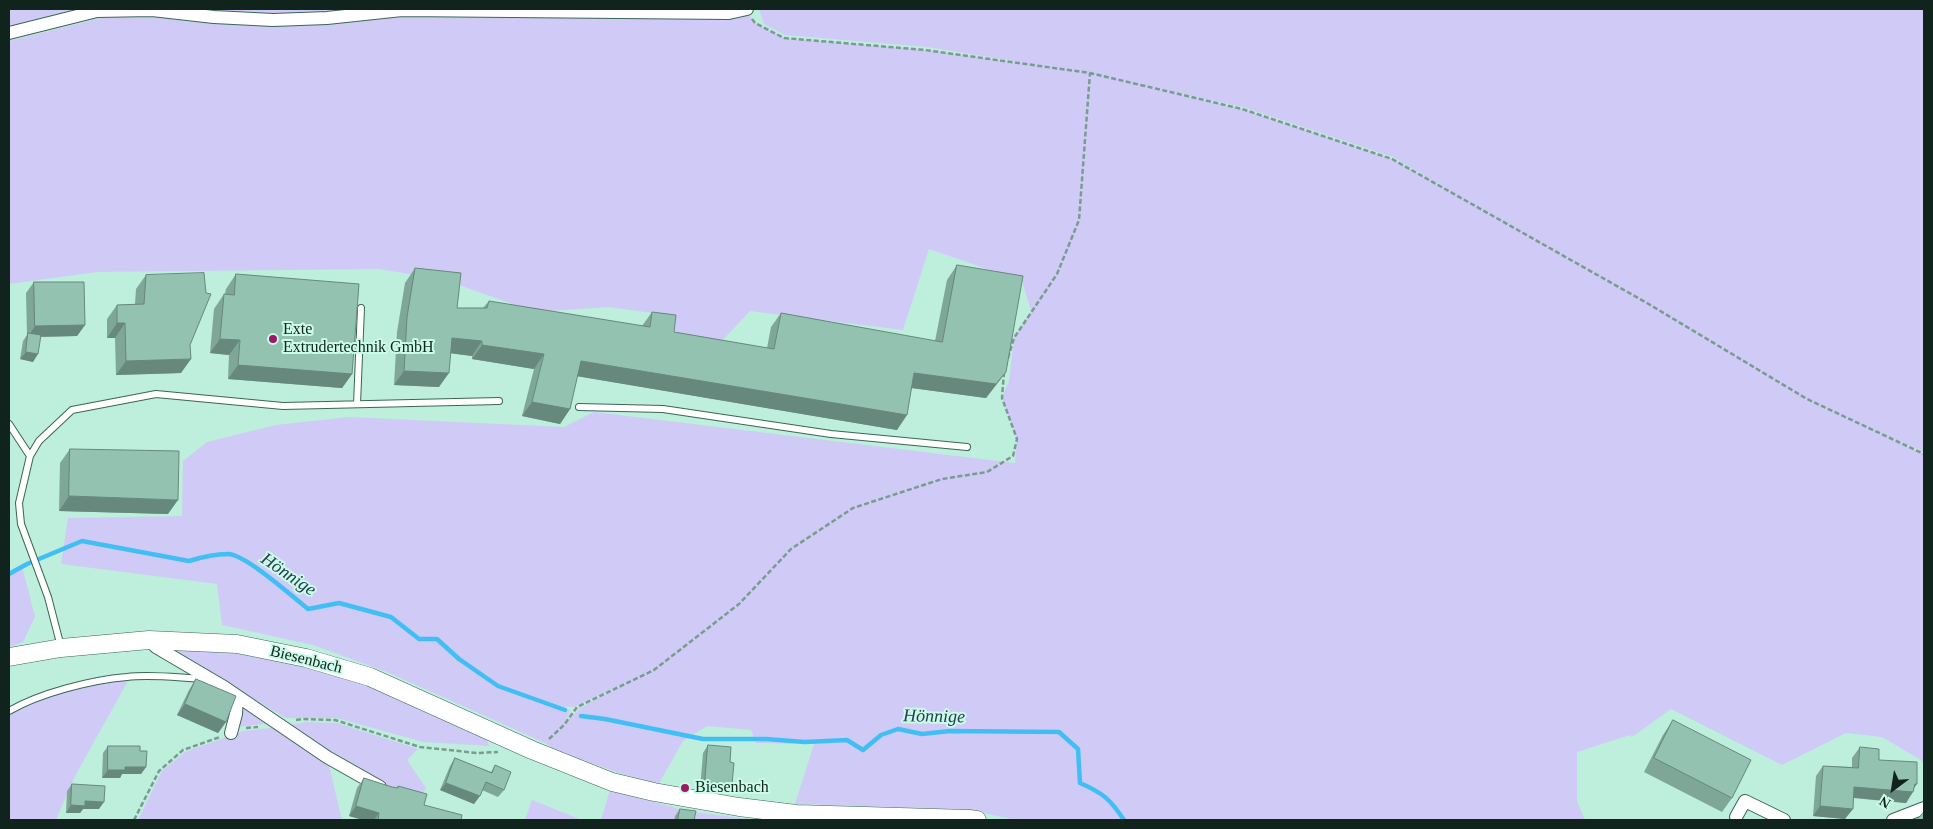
<!DOCTYPE html>
<meta charset="utf-8">
<style>
body{margin:0}
#map{position:relative;width:1933px;height:829px;overflow:hidden;background:#beeedc;font-family:Georgia,serif}
canvas{display:block}
.frame{position:absolute;inset:0;border:10px solid #11231d;pointer-events:none}
.north{position:absolute;left:1868px;top:764px;width:50px;height:50px;-webkit-text-stroke:4px #cbfbe9;paint-order:stroke;rotate:211deg;font-size:14px;font-weight:700;line-height:20px;text-align:center;color:#11231d}
.north::after{content:'';display:block;margin:auto;width:18px;height:22px;background:#11231d;clip-path:polygon(50% 0,100% 100%,50% 72%,0 100%)}
</style>
<div id="map">
<canvas width="1933" height="829"></canvas>
<div class="frame"></div>
<div class="north">N</div>
</div>
<script>
const ctx = document.querySelector('canvas').getContext('2d');
ctx.lineJoin = 'round';
function fillPath(path, color) {
  ctx.fillStyle = color;
  ctx.fill(path, 'evenodd');
}
function trace(path, color, width, dash) {
  ctx.strokeStyle = color;
  ctx.lineWidth = width;
  ctx.lineCap = dash ? 'butt' : 'round';
  ctx.setLineDash(dash || []);
  ctx.stroke(path);
}
function drawText(font, color, halo, rows, align = 'center') {
  ctx.font = font + ' Georgia,serif';
  ctx.lineWidth = 4;
  ctx.setLineDash([]);
  ctx.textBaseline = 'middle';
  ctx.strokeStyle = halo;
  ctx.fillStyle = color;
  for (const [text, x, y, turn = 0] of rows) {
    ctx.save();
    ctx.translate(x, y);
    ctx.rotate((+turn || 0) * Math.PI / 180);
    ctx.textAlign = isNaN(turn) ? turn : align;
    if (halo) ctx.strokeText(text, 0, 0);
    ctx.fillText(text, 0, 0);
    ctx.restore();
  }
}
const green = new Path2D(`
 M9 9H74L79 11 9 28Z
 M176 9H361L311 15 255 16Z
 M759 9H1924V452L1880 433 1924 454V765L1921 760 1882 737 1846 733 1782 765 1671 709 1632 737 1630 735 1577 752V801L1585 820H1016L969 810 795 804 814 744 756 743 751 730 707 726 683 741 658 785 616 772 555 750 545 743 387 672 313 645 222 625 217 584 61 564 68 518 182 516 183 461 207 442 276 425 349 417 564 427 594 412 1015 463 1017 439 1002 398 1009 381 1014 338 1031 311 1022 281 929 249 903 330 750 311 720 343 679 335 660 314 608 307 535 312 445 280 379 269 97 272 9 284V41L105 17 145 15 194 22 305 26 402 14 746 10 755 23 784 38 925 50 1044 66 927 47 785 35 764 24ZM1140 85 1243 107 1393 157 1444 187 1392 159 1242 109ZM636 678 580 708 564 723 571 710 547 706 574 707Z
 M22 566 35 617 23 642 9 647V572Z
 M174 647 239 654 302 666 369 686 486 737 489 746 423 742 337 718H286L177 654Z
 M129 679 74 778 56 820H9V715C46 695 87 685 129 679Z
 M241 700 272 723 238 727Z
 M306 722 337 723 418 749 407 760 426 788 422 794 385 791 285 726Z
 M279 727 328 761 342 820H138L162 771 185 752 243 731Z
 M610 790 687 811 755 820H601Z
 M532 800 582 820H525Z`);
const stream = new Path2D(`
 M9 574 27 564 82 541 189 561C202 557 215 554 228 554 245 554 293 597 308 609L339 603 391 617 419 639H437L459 659 498 686 565 710
 M581 716 605 719 703 739H766L805 742 847 740 863 750 881 735 898 729 922 734 950 731 1059 732 1078 749 1080 783C1103 793 1110 799 1124 820`);
const path = new Path2D(`
 M752 19 755 23 784 38 925 50 1090 73 1242 109 1392 159 1647 303 1807 399 1924 454
 M1008 358 1014 338 1057 274 1079 220 1090 73
 M296 720 302 719 335 720 420 747 477 753 498 752
 M246 728 258 727
 M549 739 564 725 577 707 654 670 739 604 791 549 853 508 942 479 987 472 1013 456 1017 439 1002 398 1004 373
 M134 820 159 771 183 750 220 737`);
const service = new Path2D(`
 M357 404 361 308
 M579 407 663 409 831 434 967 447
 M9 424 30 456
 M61 647 48 597 21 524 19 503 30 456 39 441 72 410 156 394 283 406 499 401
 M9 711C40 693 91 680 127 677 152 674 179 678 205 679`);
const minor = new Path2D(`
 M9 33 97 11 152 10 214 17 273 20 327 18 402 10 729 13 747 9
 M149 640 156 647 224 687 327 757 380 787
 M231 733 236 714 237 696
 M1736 817 1745 801 1784 820
 M1893 820 1924 808`);
const secondary = new Path2D(`
 M9 657 61 648 149 640 237 644 306 658 370 677 532 750 612 782 654 792 739 807 796 814 969 819 977 820`);
const wall = new Path2D(`
 M957 265 1006 372 986 398 912 388 897 430 577 376 570 409 560 424 522 416 534 369 472 359V356L450 353 439 387 394 385 397 332 405 283 415 268 457 308H483L489 301 642 326 652 312 674 332 767 348 771 327 781 313 935 341 947 280Z
 M236 274 352 374 342 388 228 379 229 355 210 353 214 309 224 294H225L226 289Z
 M146 275 190 345 181 373 116 375 115 338H107V319L117 305 135 304 136 289Z
 M34 282 85 325 77 336 40 337 33 362 20 359 23 341 27 335 26 293Z
 M70 449 168 514 59 511 60 463Z
 M196 679 226 722 218 733 177 715 189 690Z
 M1673 720 1732 798 1722 812 1644 772 1663 735Z
 M708 745 727 792 700 789 703 753Z
 M108 746 140 751 146 767 141 774H122L120 778H102L103 753Z
 M1860 747 1879 760 1914 788 1906 803 1853 798 1845 819 1813 816 1816 776 1823 766 1852 767V758Z
 M455 758 491 772 495 765 504 790 498 797 482 790 474 804 440 790 450 766Z
 M364 778 392 787 397 788 398 786 424 805 461 820H363L349 816 357 788Z
 M72 784 99 809H83L80 813H66L67 791Z
 M680 809 694 820H674L675 816Z`);
const shadedWall = new Path2D(`
 M117 323H125L115 338H107Z
 M85 325 77 336 28 337 35 326Z
 M452 338 482 341 472 356 441 352Z
 M220 339 240 340 229 355 210 353Z
 M482 345 544 354 534 369 472 359Z
 M26 352 38 354 33 362 20 359Z
 M191 359 181 373 116 375 126 361Z
 M581 361 907 415 897 430 570 375Z
 M238 365 352 374 342 388 228 379Z
 M404 371 449 373 439 387 394 385Z
 M1006 372 986 398 904 387 914 373Z
 M532 402 570 409 560 424 522 416Z
 M69 496 178 500 168 514 59 511Z
 M185 704 226 722 218 733 177 715Z
 M125 767H146L141 774H122L120 778H102L108 770Z
 M705 782 732 784 727 792 700 789Z
 M446 783 480 796 474 804 440 790Z
 M1917 784 1911 792H1913L1906 803 1847 797 1854 787Z
 M85 801 104 802 99 809H83L80 813H66L71 805Z
 M356 806 379 813 374 820H363L349 816Z
 M1820 806 1853 809 1845 819 1813 816Z`);
const building = new Path2D(`
 M957 265 1023 276 1006 372 996 384 914 373 907 415 581 361 570 409 532 402 544 354 482 345V341L452 338 449 373 404 371 407 317 415 268 461 273 457 308H487L489 301 650 327 652 312 676 315 674 332 774 349 781 313 942 342Z
 M204 273 206 293 211 294 190 345 191 359 126 361 125 323H117V305L144 304 146 275Z
 M236 274 359 284 352 374 238 365 240 340 220 339 224 294 234 295Z
 M34 282H84L85 325 35 326Z
 M28 333 41 335 38 354 26 352Z
 M70 449 179 451 178 500 69 496Z
 M196 679 236 696 226 722 185 704Z
 M1673 720 1751 760 1732 798 1654 758Z
 M708 745 731 747 730 762 734 763 732 784 705 782Z
 M108 746H140V751H147L146 767H125V770H108Z
 M1860 747 1879 749V760L1917 762V784H1915L1913 792 1854 787 1853 809 1820 806 1823 766 1858 768Z
 M455 758 492 773 495 765 511 772 504 790 486 782 480 796 446 783Z
 M364 778 392 787 398 788V786L427 794 424 805 462 815 461 820H378L379 813 356 806Z
 M72 784 105 786 104 802 85 801V806L71 805Z
 M680 809 696 811 694 820H678Z
 M1924 812V820H1917Z`);
const markers = [
 [273,339,5,"#9e1868"],
 [685,788,5,"#9e1868"]
];
const poiNames = [
 ["Exte",283,330],
 ["Extrudertechnik GmbH",283,348],
 ["Biesenbach",695,788]
];
const streetNames = [
 ["Biesenbach",306,660,14]
];
const waterNames = [
 ["Hönnige",288,575,34],
 ["Hönnige",934,717,1]
];
fillPath(green, '#d0cbf6');
trace(stream, '#41bff4', 4.5);
trace(service, '#3a6657', 8);
trace(minor, '#3a6657', 14);
trace(secondary, '#3a6657', 19);
trace(path, '#789c8f', 2.5, [5, 2.5]);
trace(service, '#fff', 6);
trace(minor, '#fff', 12);
trace(secondary, '#fff', 18);
fillPath(wall, '#7ea798');
fillPath(shadedWall, '#67887c');
fillPath(building, '#93c2b1');
trace(building, '#67887c', 1);
for (const [x, y, r, color] of markers) {
  const dot = new Path2D();
  dot.arc(x, y, r, 0, 2 * Math.PI);
  ctx.fillStyle = color;
  ctx.fill(dot);
  trace(dot, '#cbfbe9', 2);
}
drawText('16px', '#11231d', '#cbfbe9', poiNames, 'left');
drawText('16px', '#11231d', '#cbfbe9', streetNames);
drawText('italic 18px', '#243e4b', '#cbfbe9', waterNames);
</script>
